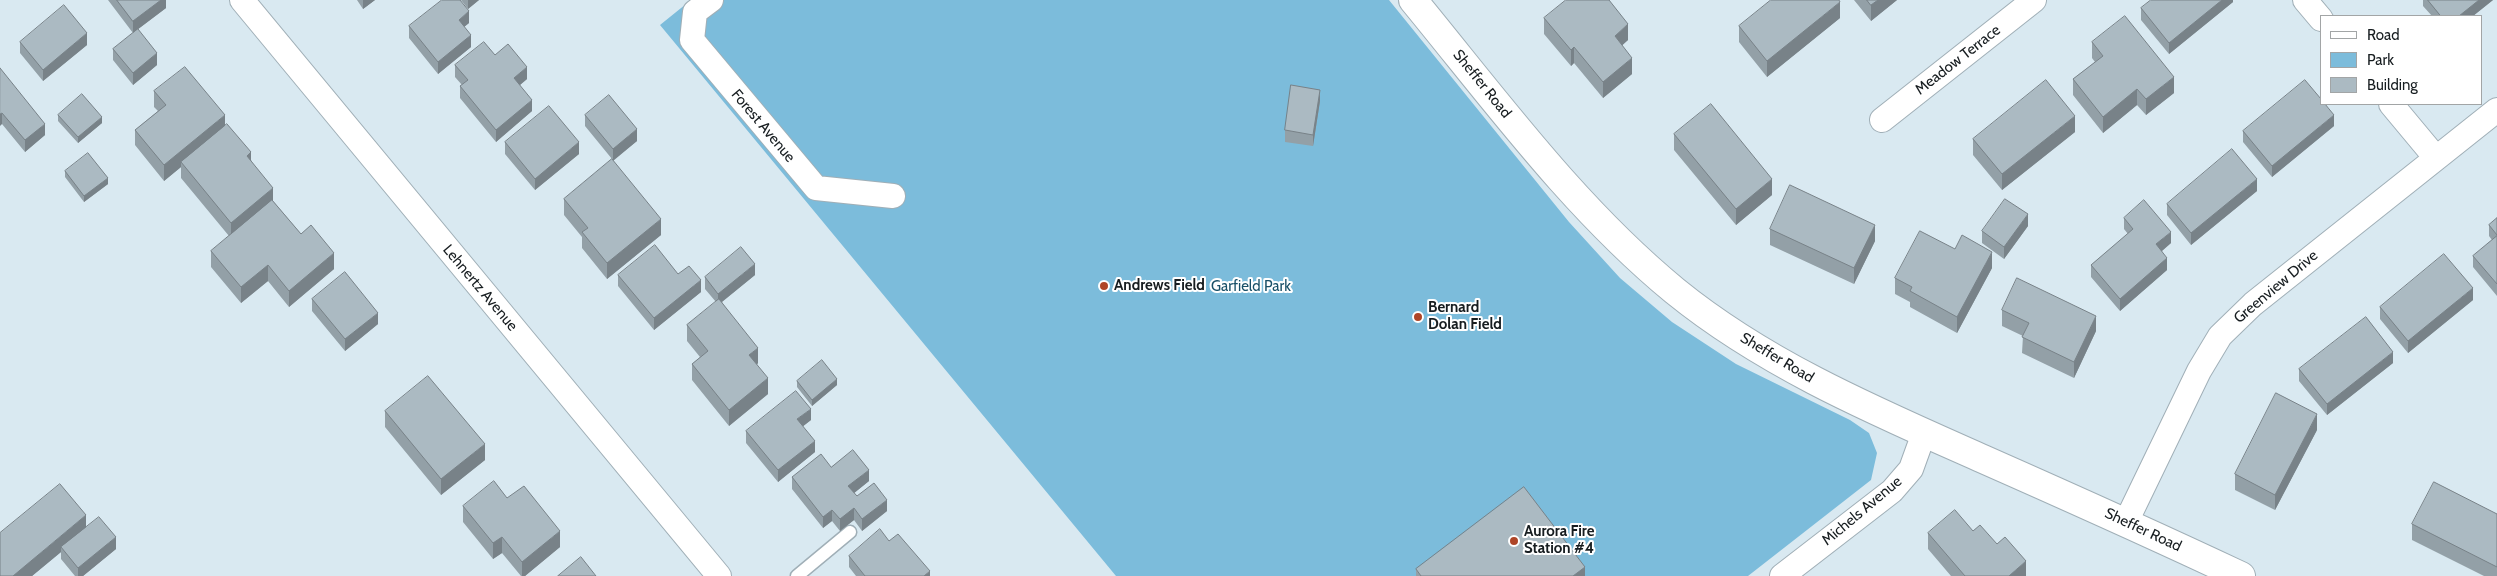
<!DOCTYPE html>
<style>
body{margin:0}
#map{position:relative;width:2497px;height:576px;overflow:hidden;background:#d9e9f1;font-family:Cabin,sans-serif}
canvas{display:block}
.legend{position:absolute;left:2320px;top:15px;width:162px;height:90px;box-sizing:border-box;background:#fff;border:1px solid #a2a5a6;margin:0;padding:6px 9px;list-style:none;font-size:15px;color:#171d20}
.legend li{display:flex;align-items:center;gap:10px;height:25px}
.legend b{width:25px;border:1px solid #a2a5a6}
</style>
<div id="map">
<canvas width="2497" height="576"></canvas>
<ul class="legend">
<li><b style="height:6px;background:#fff"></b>Road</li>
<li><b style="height:14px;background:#7cbcdb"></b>Park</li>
<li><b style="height:14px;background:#abbac2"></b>Building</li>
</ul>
</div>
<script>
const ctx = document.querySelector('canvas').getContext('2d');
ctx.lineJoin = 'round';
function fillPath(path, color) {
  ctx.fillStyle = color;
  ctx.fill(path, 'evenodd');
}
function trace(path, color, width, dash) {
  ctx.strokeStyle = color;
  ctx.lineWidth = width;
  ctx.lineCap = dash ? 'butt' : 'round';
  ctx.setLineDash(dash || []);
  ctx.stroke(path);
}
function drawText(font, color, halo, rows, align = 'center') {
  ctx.font = font + ' Cabin,sans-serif';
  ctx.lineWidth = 4;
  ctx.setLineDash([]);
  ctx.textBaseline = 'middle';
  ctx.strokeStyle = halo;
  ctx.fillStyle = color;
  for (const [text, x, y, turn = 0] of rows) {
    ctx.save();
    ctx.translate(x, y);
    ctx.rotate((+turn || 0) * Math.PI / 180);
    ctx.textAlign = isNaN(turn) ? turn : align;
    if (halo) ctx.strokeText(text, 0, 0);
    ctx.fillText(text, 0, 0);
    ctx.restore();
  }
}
const green = new Path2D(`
 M691 0H1389L1569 222 1620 278 1672 322 1736 364 1850 420 1869 433 1877 453 1871 480 1748 576H1116L660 25Z`);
const lane = new Path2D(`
 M797 576 850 532`);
const street = new Path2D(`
 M242 0 719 576
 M711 0 695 12 692 40 816 188 893 196
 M2305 0 2321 19
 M2391 104 2436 158
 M1882 120 2034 0
 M2126 522 2199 371 2220 336 2253 304 2497 110
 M1782 576 1892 491 1911 469 1924 433`);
const secondary = new Path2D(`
 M1413 0C1496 101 1574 208 1675 291 1766 365 1877 412 1983 459 2069 497 2156 536 2241 576`);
const wall = new Path2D(`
 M108 0H166V8L138 29 157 65 133 85 113 60V49L133 33Z
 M357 0H375L363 9Z
 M461 0H479L468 9Z
 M1854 0H1897L1871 21Z
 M2233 0V2L2169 54 2141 20V8Z
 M2423 0H2493L2473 16H2432L2423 6Z
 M1544 18 1628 40 1622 45 1632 74 1603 98 1574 63 1571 66 1544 34Z
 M1840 18 1767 77 1739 42V26Z
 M469 23 464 27 471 47 438 74 409 38V26Z
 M20 42 87 45 43 81 20 53Z
 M2092 42 2174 93 2146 115 2137 105 2103 133 2073 95V79L2095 62 2092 58Z
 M495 55 527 79 520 85 532 111 496 142 460 98V86L462 85 455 77V65Z
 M0 68 45 135 25 152 2 124Z
 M154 91 225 126 251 160 273 201 301 234 334 269 289 307 268 281 241 303 211 267V251L229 236 181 178V167L164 181 135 145V130L158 111 154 107Z
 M1320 101 1313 146 1285 142V130Z
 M58 115 102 123 78 143 58 121Z
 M585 115 637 141 613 160 661 235 607 279 582 248V237L564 215V199L612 159 585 126Z
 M2334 126 2272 177 2243 142V131Z
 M2075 132 2002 190 1973 155V139Z
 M1674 134 1772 195 1736 225 1674 150Z
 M505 142 579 154 535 190 505 154Z
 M65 171 108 184 84 202 65 177Z
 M2257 191 2191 245 2167 215V204Z
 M2124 218 2171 243 2162 251 2167 270 2120 311 2091 277V265L2128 234 2124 229Z
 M2497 218V296L2473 267V256L2492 240 2489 236V225Z
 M2028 226 2004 259 1982 243V231Z
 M1770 229 1875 241 1854 284 1770 245Z
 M1955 249 1992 268 1957 333 1910 307V302L1895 294V278Z
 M678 274 701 292 654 330 618 286V275Z
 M755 275 722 302 758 363 757 365 768 394 729 426 692 380V364L700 357 687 341V325L716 302 705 289V277Z
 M312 299 378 324 345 351 312 311Z
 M2473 300 2408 353 2380 319V307Z
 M2002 310 2096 331 2074 378 2022 353 2023 336 2002 326Z
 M2393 363 2327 415 2299 381V369Z
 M797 381 837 385 812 406 797 387Z
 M385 411 485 460 441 495 385 427Z
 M811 420 803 426 815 452 778 482 746 443V431Z
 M2317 430 2275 510 2235 490V474Z
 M831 467 869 481 854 493 857 496 887 511 862 531 854 520 840 531 832 521 823 528 792 489V477Z
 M507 498 560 547 525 576H521L502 553 493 559 463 522V506Z
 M2497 514V576H2484L2412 540V524Z
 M86 527 116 549 83 576H75L61 559V552L32 576H0Z
 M1928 533 2026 576H1951L1928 549Z
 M889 541 930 576H856L849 567V556Z
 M1416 569 1585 576H1416Z`);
const shadedWall = new Path2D(`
 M161 0H166V8L133 33V21Z
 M363 0H375L363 9Z
 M468 0H479L468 9Z
 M1878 0H1897L1871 21V5Z
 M2222 0H2233V2L2169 54V43Z
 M2479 0H2493L2473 16H2459Z
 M1840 2V18L1767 77V61Z
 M469 11V23L459 31V20Z
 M1628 24V40L1615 52V36Z
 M87 33V45L43 81V70Z
 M471 35V47L438 74V62Z
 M1574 47V63L1571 66V50Z
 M157 53V65L133 85V73Z
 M1632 58V74L1603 98V82Z
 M527 67V79L514 90V78Z
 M2174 77V93L2146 115V99Z
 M2137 89V105L2103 133V117Z
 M1320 90V101L1313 146V135Z
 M532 100V111L496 142V130Z
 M2 113V124L0 126V114Z
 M225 115V131L181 162V167L164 181V165Z
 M2334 115V126L2272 177V166Z
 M2075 116V132L2002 190V174Z
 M102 117V123L78 143V137Z
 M45 124V135L25 152V140Z
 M637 129V141L613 161V149Z
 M579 142V154L535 190V179Z
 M251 152V168L247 156Z
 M108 178V184L84 202V196Z
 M1772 179V195L1736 225V209Z
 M2257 179V191L2191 245V233Z
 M273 188V204L231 239V223Z
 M2028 214V226L2004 259V247Z
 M661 219V235L607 279V263Z
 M1875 225V241L1854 284V268Z
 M2171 232V243L2156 256V244Z
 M1992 252V268L1957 333V317Z
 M334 253V269L289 307V291Z
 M2167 258V270L2120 311V299Z
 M755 264V275L718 305V294Z
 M268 265V281L241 303V287Z
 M701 280V292L654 330V318Z
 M2473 288V300L2408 353V341Z
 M378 313V324L345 351V339Z
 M2096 316V331L2074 378V362Z
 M758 348V363L749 371V355Z
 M2393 352V363L2327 415V404Z
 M768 378V394L729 426V410Z
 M837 379V385L812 406V400Z
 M811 409V420L797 431V419Z
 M2317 414V430L2275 510V495Z
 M815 441V452L778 482V470Z
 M485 444V460L441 495V479Z
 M869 470V481L848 498V486Z
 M887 500V511L862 531V519Z
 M854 508V520L840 531V519Z
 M832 510V521L823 528V517Z
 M86 515V531L61 547V552L32 576H13Z
 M560 531V547L525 576H522V562Z
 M116 537V549L83 576H78V568Z
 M502 537V553L493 559V543Z
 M2026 561V576H2009Z
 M1585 567V576H1573Z
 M930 571V576H924Z`);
const building = new Path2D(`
 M117 0H161L133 21Z
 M442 0H460L469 11 459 20 471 35 438 62 409 26Z
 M1566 0H1609L1628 24 1615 36 1632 58 1603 82 1574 47 1571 50 1544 18Z
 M1771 0H1839L1840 2 1767 61 1739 26Z
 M1867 0H1878L1871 5Z
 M2151 0H2222L2169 43 2141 8Z
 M2428 0H2479L2459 16H2441Z
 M64 5 87 33 43 70 20 42Z
 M2125 16 2174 77 2146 99 2137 89 2103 117 2073 79 2103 56 2092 42Z
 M138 29 157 53 133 73 113 49Z
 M484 42 495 55 508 44 527 67 514 78 532 100 496 130 460 86 468 80 455 65Z
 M185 67 225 115 164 165 135 130 166 105 154 91Z
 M0 68 45 124 25 140 2 113 0 114Z
 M2046 80 2075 116 2002 174 1973 139Z
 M2305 80 2321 99V104H2325L2334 115 2272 166 2243 131Z
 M1291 85 1320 90 1313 135 1285 130Z
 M82 94 102 117 78 137 58 115Z
 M609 95 637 129 613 149 585 115Z
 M1711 104 1772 179 1736 209 1674 134Z
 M549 106 579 142 535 179 505 142Z
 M227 124 251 152 247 156 273 188 231 223 181 162Z
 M2232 149 2257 179 2191 233 2167 204Z
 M88 153 108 178 84 196 65 171Z
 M612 159 661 219 607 263 582 232 588 228 564 199Z
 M1790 185 1875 225 1854 268 1770 229Z
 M2005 199 2028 214 2004 247 1982 231Z
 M272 200 301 234 311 225 334 253 289 291 268 265 241 287 211 251Z
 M2144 200 2171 232 2156 244 2167 258 2120 299 2091 265 2133 229 2124 218Z
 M2497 218V235L2489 225Z
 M1920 231 1955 249 1962 235 1992 252 1957 317 1910 291 1912 287 1895 278Z
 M2497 236V284L2473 256Z
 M655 245 678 274 689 266 701 280 654 318 618 275Z
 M741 247 755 264 718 294 705 277Z
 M2444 254 2473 288 2408 341 2380 307Z
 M345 272 378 313 345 339 312 299Z
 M2017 278 2096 316 2074 362 2022 337 2029 323 2002 310Z
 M719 299 758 348 749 355 768 378 729 410 692 364 708 351 687 325Z
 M2366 317 2393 352 2327 404 2299 369Z
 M822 360 837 379 812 400 797 381Z
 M428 376 485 444 441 479 385 411Z
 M796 391 811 409 797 419 815 441 778 470 746 431Z
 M2276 393 2317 414 2275 495 2235 474Z
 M853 450 869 470 848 486 857 496 874 483 887 500 862 519 854 508 840 519 832 510 823 517 792 477 821 454 831 467Z
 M494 481 507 498 524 486 560 531 522 562 502 537 493 543 463 506Z
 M2434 482 2497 514V567L2412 524Z
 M60 484 86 515 13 576H0V533Z
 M1524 487 1585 567 1573 576H1421L1416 569Z
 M1955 510 1973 531 1980 525 1997 544 2005 537 2026 561 2009 576H1965L1928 533Z
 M99 517 116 537 78 568 61 547Z
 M880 529 889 541 898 534 930 571 924 576H865L849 556Z
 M581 557 596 576H558Z`);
const markers = [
 [1104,286,5,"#ae4527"],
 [1418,317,5,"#ae4527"],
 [1514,541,5,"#ae4527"]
];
const streetNames = [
 ["Meadow Terrace",1958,60,-38],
 ["Sheffer Road",1482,84,51],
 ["Forest Avenue",763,126,50],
 ["Greenview Drive",2276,287,-40],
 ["Lehnertz Avenue",480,288,50],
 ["Sheffer Road",1777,358,31],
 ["Michels Avenue",1862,511,-40],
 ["Sheffer Road",2143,530,25]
];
const poiNames = [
 ["Andrews Field",1114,286],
 ["Bernard",1428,308],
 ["Dolan Field",1428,325],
 ["Aurora Fire",1524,532],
 ["Station #4",1524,549]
];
const parkNames = [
 ["Garfield Park",1251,287]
];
fillPath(green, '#7cbcdb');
trace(lane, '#a0afb7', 15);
trace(street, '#a0afb7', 26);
trace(secondary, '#a0afb7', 30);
trace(lane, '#fff', 12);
trace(street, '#fff', 24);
trace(secondary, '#fff', 28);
fillPath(wall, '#93a0a7');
fillPath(shadedWall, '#788288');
fillPath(building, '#abbac2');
trace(building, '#788288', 1);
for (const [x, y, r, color] of markers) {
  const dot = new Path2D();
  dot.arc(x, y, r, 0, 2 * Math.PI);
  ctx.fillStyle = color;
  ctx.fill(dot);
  trace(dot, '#fff', 2);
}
drawText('15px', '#171d20', '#fff', streetNames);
drawText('bold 15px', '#171d20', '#fff', poiNames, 'left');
drawText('15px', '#195068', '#fff', parkNames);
</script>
